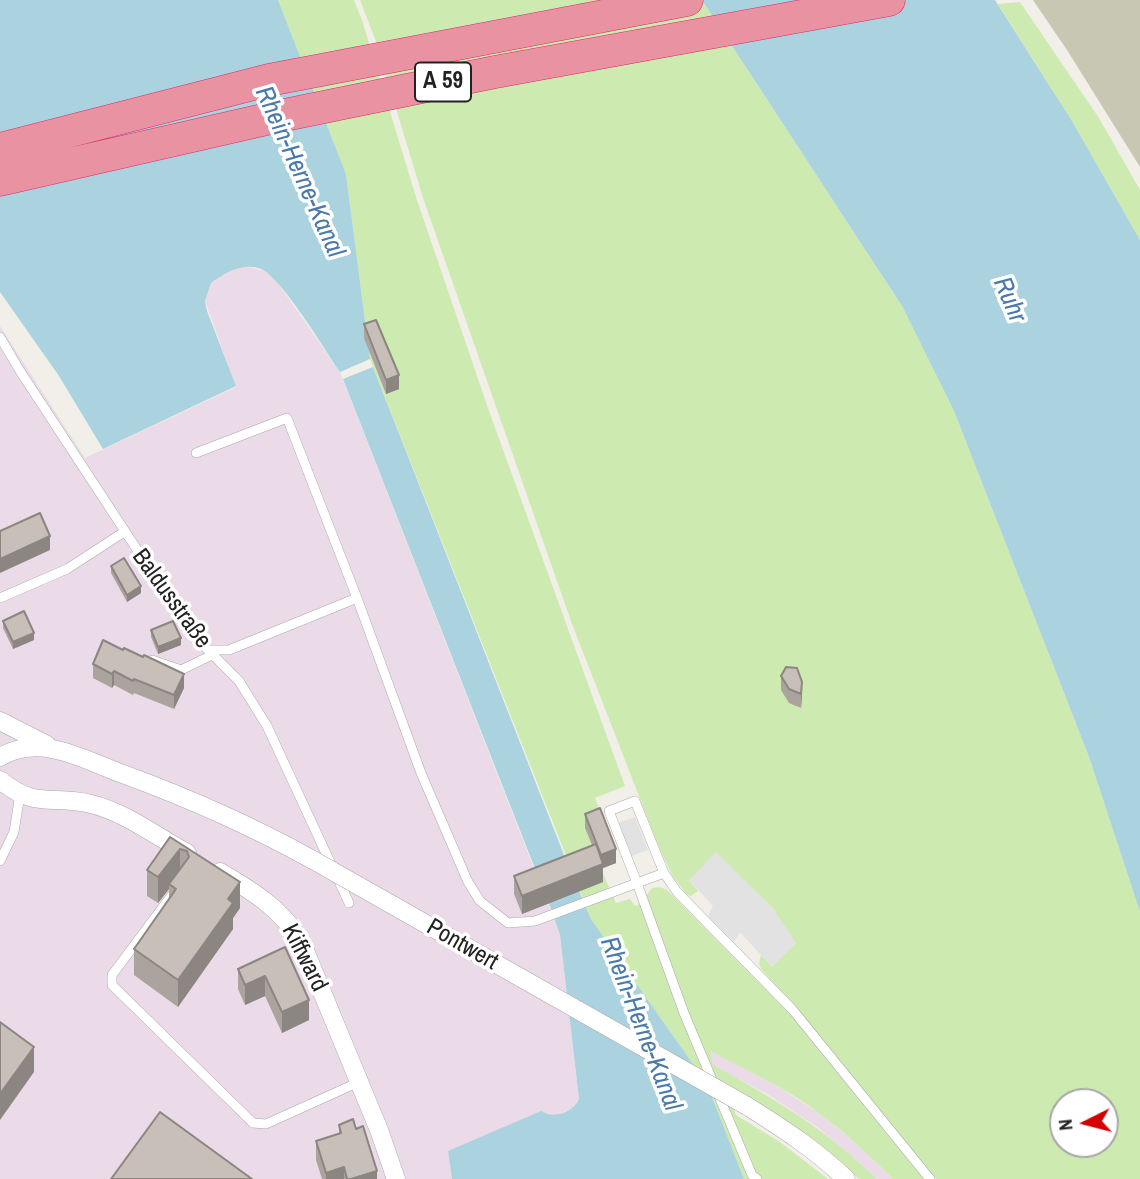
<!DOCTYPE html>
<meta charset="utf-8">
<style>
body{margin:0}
#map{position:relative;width:1140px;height:1179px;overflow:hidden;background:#f2efe9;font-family:"Archivo Narrow",sans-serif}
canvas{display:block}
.north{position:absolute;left:1049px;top:1088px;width:70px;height:70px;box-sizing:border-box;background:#fff;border:2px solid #a7a7a7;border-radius:50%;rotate:264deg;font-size:19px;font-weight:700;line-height:28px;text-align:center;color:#222}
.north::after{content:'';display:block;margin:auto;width:24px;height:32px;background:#d40000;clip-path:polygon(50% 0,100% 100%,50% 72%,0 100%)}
</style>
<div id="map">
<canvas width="1140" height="1179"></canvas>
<div class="north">N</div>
</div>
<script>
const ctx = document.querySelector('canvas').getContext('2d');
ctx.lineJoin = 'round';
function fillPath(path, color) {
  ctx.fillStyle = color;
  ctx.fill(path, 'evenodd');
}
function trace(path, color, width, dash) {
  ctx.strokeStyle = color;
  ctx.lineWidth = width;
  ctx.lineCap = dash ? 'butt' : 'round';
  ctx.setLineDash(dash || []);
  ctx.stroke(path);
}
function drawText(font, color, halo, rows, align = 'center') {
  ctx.font = font + ' "Archivo Narrow",sans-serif';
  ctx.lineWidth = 7;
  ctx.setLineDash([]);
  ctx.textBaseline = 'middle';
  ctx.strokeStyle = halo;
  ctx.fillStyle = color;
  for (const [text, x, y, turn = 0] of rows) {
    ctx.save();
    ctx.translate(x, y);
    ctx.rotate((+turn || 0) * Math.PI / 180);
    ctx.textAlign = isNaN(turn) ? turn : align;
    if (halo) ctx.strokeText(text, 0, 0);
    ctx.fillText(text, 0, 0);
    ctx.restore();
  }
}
const industrial = new Path2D(`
 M249 267 265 271 275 279 340 372 560 935 579 1099 571 1109 557 1115 545 1113 448 1151 452 1179H0V326L85 458 236 387 205 301 211 283 217 278 237 268Z
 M709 1050 772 1083 822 1115 866 1152 893 1179H877L859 1162 817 1127 767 1094 712 1065Z`);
const construction = new Path2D(`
 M1033 0H1140V167L1067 50Z`);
const grass = new Path2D(`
 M278 0H354L362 20 417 200 489 411 625 786 595 798 601 813 597 815 616 863 601 869 616 903 630 899 635 906 647 902 646 896 652 888 660 887 667 890 789 1013 924 1179H893C871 1157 849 1136 824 1117 790 1090 748 1071 710 1051L713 1065C772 1097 829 1131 877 1179H859C817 1141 771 1111 723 1081L736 1115 780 1142 828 1179H744L707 1084 591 919 370 359 346 174Z
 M360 0H702L902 306 954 411 1089 757 1140 912V1179H936L796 1007 761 969 759 963 761 955 772 966 796 943 689 880 698 891 691 896 687 895 672 875 658 845 572 624 423 198 375 39ZM1063 1102H1105V1144H1063Z
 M1020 2 1099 118 1140 190V240L1072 121 998 4Z`);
const parking = new Path2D(`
 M635 817 648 850 631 856 618 823Z
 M716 852 773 908 796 943 772 967 740 932 734 942 708 916 713 906 689 880Z`);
const water = new Path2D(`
 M0 0H278L346 174 370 359 340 372C325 350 281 277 261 269 244 262 224 273 211 283L205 301 207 311 236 386 103 449 59 376 0 292Z
 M702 0H995L1072 121 1140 240V912L1089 757 954 411 902 306Z
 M373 367 573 878 543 889 343 379Z
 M577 886 591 919 707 1084 744 1179H452L448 1151 541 1111C554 1119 572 1113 579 1099L560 935 547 898Z`);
const service = new Path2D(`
 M0 337 20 371 193 635 239 681 267 726 349 903
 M196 453 287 418 357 598 421 773 468 882 480 901 508 923 535 921 637 883 684 1013 752 1175 757 1179
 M0 598 67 569 124 532
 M208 650H229L357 598
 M152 660 181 670 212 655
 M0 861 14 832 20 794
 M664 873 637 883 609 811 635 801 664 873 677 892 792 1009 930 1179
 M175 891 112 975V985L253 1123 266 1124 359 1082`);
const minor = new Path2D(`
 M0 721 47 745
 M0 757C17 747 38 745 57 750 79 755 101 766 123 774 191 799 250 825 313 860
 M0 780C36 810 53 794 91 804 125 812 157 837 187 853
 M220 872C254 892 280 908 301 941L379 1130 396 1179
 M747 1106C782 1128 816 1150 846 1179`);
const motorway = new Path2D(`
 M0 149 269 80 687 0
 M0 180 280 116 495 72 889 0`);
const minorBridge = new Path2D(`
 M313 860 747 1106`);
const wall = new Path2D(`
 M364 324 399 389 386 394 364 338Z
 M111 566 141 593 127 602 111 573Z
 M3 621 34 640 13 649 3 628Z
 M151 630 181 645 158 654 151 637Z
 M93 664 184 688 174 709 134 693 133 695 114 685 112 688 93 678Z
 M781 676 802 696 801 708 789 703 781 690Z
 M585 814 616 863 603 868V882L522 914 514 894V876L592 845 585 828Z
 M170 837 240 882V908L233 918V929L178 1007 134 975V949L169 899V889L158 903 147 896V870Z
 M285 947 309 1020 282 1033 265 996 245 1005 238 989V969Z
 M339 1125 356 1129 377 1179H322L316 1160V1141L339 1134Z`);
const shadedWall = new Path2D(`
 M399 375V389L386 394V380Z
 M50 536V550L0 573V559Z
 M141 586V593L127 602V595Z
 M34 633V640L13 649V642Z
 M181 638V645L158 654V647Z
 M114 671V685L112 688V674Z
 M184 674V688L174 709V695Z
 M802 682V696L801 708V694Z
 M180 849V875L169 884V889L158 903V877Z
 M616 849V863L603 868V882L522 914V896L601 855Z
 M240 882V908L233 918V929L178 1007V980L228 899Z
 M265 976V996L245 1005V985Z
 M309 1000V1020L282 1033V1012Z
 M34 1047V1072L0 1120V1094Z
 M344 1167V1179H326V1173Z
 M377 1171V1179H351Z`);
const building = new Path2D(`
 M376 320 399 375 386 380 364 324Z
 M40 513 50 536 0 559V531Z
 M124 558 141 586 127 595 111 566Z
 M24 611 34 633 13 642 3 621Z
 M173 621 181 638 158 647 151 630Z
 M103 640 123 650 124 648 143 657 144 655 184 674 174 695 134 679 133 681 114 671 112 674 93 664Z
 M786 667 797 668 802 682 801 694 789 689 781 676Z
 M600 808 616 849 601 855 585 814Z
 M170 837 240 882 228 899 233 903 178 980 134 949 176 889 169 884 189 857 187 851 180 849 158 877 147 870Z
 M596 844 603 864 522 896 514 876Z
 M285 947 309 1000 282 1012 265 976 245 985 238 969Z
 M0 1022 34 1047 0 1094Z
 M160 1112 252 1179H111Z
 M353 1119 356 1129 363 1126 377 1171 351 1179H347L344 1167 326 1173 316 1141 341 1133 339 1125Z`);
const shields = [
 [443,82,56]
];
const shieldNames = [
 ["A 59",443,82]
];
const streetNames = [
 ["Baldusstraße",171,599,54],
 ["Pontwert",462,945,30],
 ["Kiffward",304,958,63]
];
const waterNames = [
 ["Rhein-Herne-Kanal",299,172,66],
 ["Ruhr",1009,300,67],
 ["Rhein-Herne-Kanal",640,1024,69]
];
fillPath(industrial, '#ebdbe8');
fillPath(construction, '#c7c7b4');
fillPath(grass, '#cdebb0');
fillPath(parking, '#e2e2e2');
fillPath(water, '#aad3df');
trace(service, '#a9a9a9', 10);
trace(minor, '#a9a9a9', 19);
trace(motorway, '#dc2a67', 33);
trace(service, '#fff', 9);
trace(minor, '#fff', 18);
trace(motorway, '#e892a2', 32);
trace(minorBridge, '#a9a9a9', 19, []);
trace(minorBridge, '#fff', 18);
fillPath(wall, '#aba49e');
fillPath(shadedWall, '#8b8681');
fillPath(building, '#c7bfb8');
trace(building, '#8b8681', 2);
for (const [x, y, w] of shields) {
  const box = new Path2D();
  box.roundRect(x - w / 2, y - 19.5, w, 39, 5);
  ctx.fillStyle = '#fff';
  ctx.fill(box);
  trace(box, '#222', 2);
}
drawText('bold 23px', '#222', null, shieldNames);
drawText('24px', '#222', '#fff', streetNames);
drawText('italic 26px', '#4a7aab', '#fff', waterNames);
</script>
